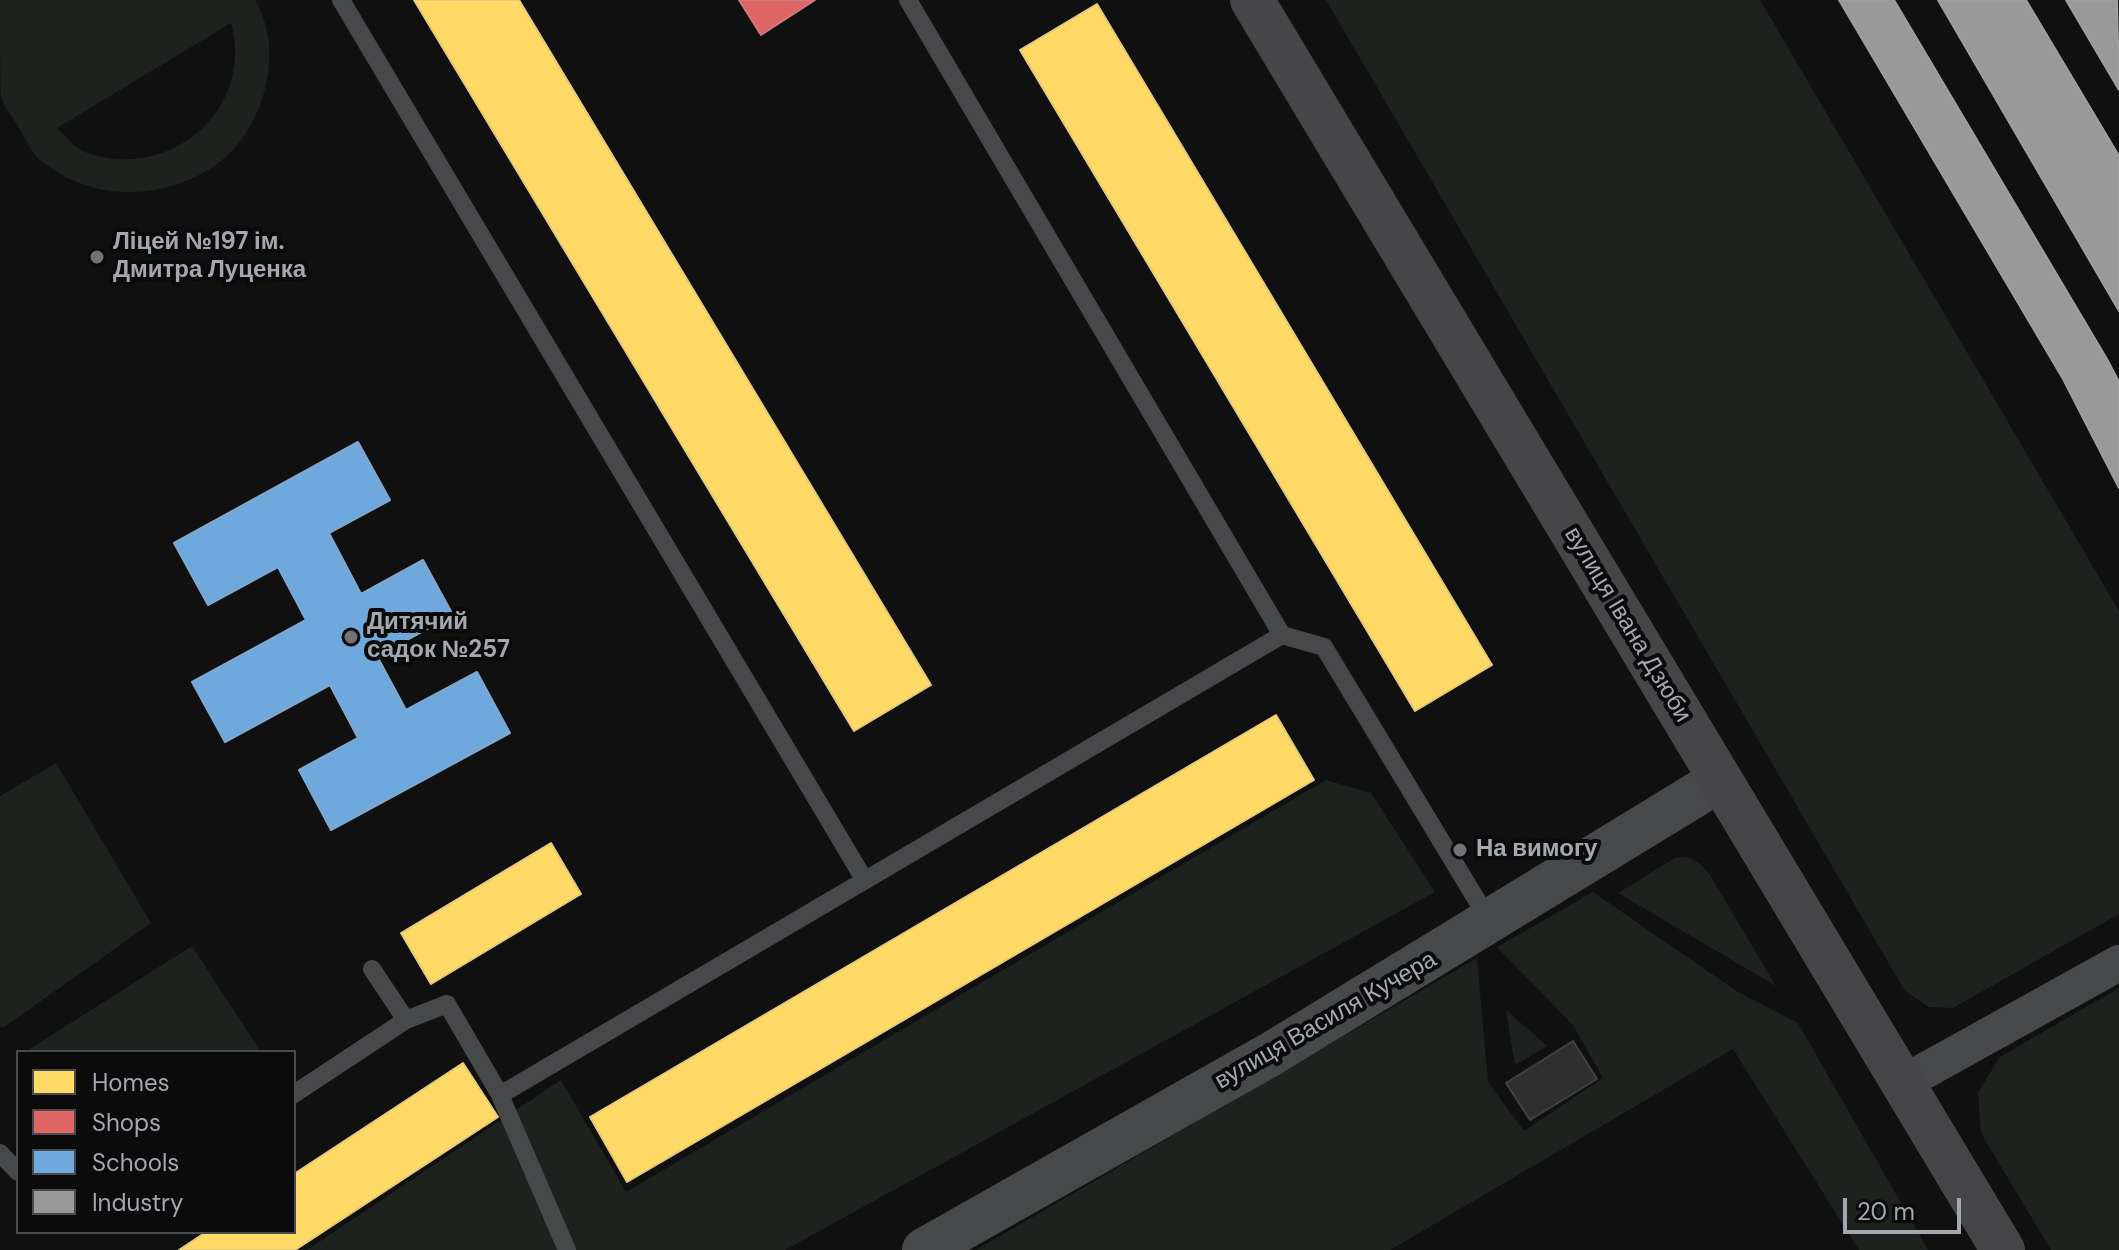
<!DOCTYPE html>
<meta charset="utf-8">
<style>
body{margin:0}
#map{position:relative;width:2119px;height:1250px;overflow:hidden;background:#101011;font-family:"DM Sans",sans-serif}
canvas{display:block}
.legend{position:absolute;left:16px;top:1050px;width:280px;height:184px;box-sizing:border-box;background:#0b0b0c;border:2px solid #484a4e;margin:0;padding:10px 14px;list-style:none;font-size:24px;color:#a3a8b0}
.legend li{display:flex;align-items:center;gap:16px;height:40px}
.legend b{width:40px;border:2px solid #484a4e}
.scale{position:absolute;left:1843px;top:1198px;width:118px;height:36px;box-sizing:border-box;border:4px solid #a3a8b0;border-top:0;padding-left:10px;font-size:24px;line-height:28px;white-space:nowrap;color:#a3a8b0;-webkit-text-stroke:6px #0b0b0c;paint-order:stroke}
</style>
<div id="map">
<canvas width="2119" height="1250"></canvas>
<ul class="legend">
<li><b style="height:22px;background:#ffd966"></b>Homes</li>
<li><b style="height:22px;background:#e06666"></b>Shops</li>
<li><b style="height:22px;background:#6fa8dc"></b>Schools</li>
<li><b style="height:22px;background:#999"></b>Industry</li>
</ul>
<div class="scale">20 m</div>
</div>
<script>
const ctx = document.querySelector('canvas').getContext('2d');
ctx.lineJoin = 'round';
function fillPath(path, color) {
  ctx.fillStyle = color;
  ctx.fill(path, 'evenodd');
}
function trace(path, color, width, dash) {
  ctx.strokeStyle = color;
  ctx.lineWidth = width;
  ctx.lineCap = dash ? 'butt' : 'round';
  ctx.setLineDash(dash || []);
  ctx.stroke(path);
}
function drawText(font, color, halo, rows, align = 'center') {
  ctx.font = font + ' "DM Sans",sans-serif';
  ctx.lineWidth = 8;
  ctx.setLineDash([]);
  ctx.textBaseline = 'middle';
  ctx.strokeStyle = halo;
  ctx.fillStyle = color;
  for (const [text, x, y, turn = 0] of rows) {
    ctx.save();
    ctx.translate(x, y);
    ctx.rotate((+turn || 0) * Math.PI / 180);
    ctx.textAlign = isNaN(turn) ? turn : align;
    if (halo) ctx.strokeText(text, 0, 0);
    ctx.fillText(text, 0, 0);
    ctx.restore();
  }
}
const green = new Path2D(`
 M0 0H255C287 53 263 138 208 170 154 202 87 200 39 159 31 152 25 138 19 128 14 118 4 108 1 97 0 79 0 22 0 0ZM231 23C255 110 169 183 85 152 75 148 65 135 57 128Z
 M1326 0H1760L2119 611V914L1953 1008 1929 1007 1905 991Z
 M56 763 151 923 3 1028 0 1026V796Z
 M1326 780 1371 793 1435 892 785 1250H307L561 1080 626 1192Z
 M1687 857 1699 863 1710 875 1776 986 1618 893 1675 858Z
 M1593 892 1738 992 1798 1023 1928 1250H1859L1733 1049 1390 1250H976L1477 958 1488 1082 1524 1131 1603 1078 1573 1025 1497 947Z
 M192 946 261 1052H25Z
 M2119 988V1250H2051L1981 1133 1978 1092 2000 1057Z
 M1506 1010 1547 1046 1515 1065Z`);
const homes = new Path2D(`
 M414 0H519L931 685 854 731Z
 M1097 4 1492 665 1415 711 1020 50Z
 M1276 715 1314 780 627 1182 590 1117Z
 M551 843 581 894 431 984 401 933Z
 M463 1063 498 1117 295 1250H179L206 1232H294V1174Z`);
const shops = new Path2D(`
 M739 0H815L761 35Z`);
const schools = new Path2D(`
 M358 442 390 500 329 533 361 594 423 560 453 615 377 656 406 710 477 672 510 733 331 830 299 770 358 738 330 685 225 742 192 682 306 620 278 567 208 605 174 543Z`);
const industry = new Path2D(`
 M1839 0H1894L2107 359 2119 382V488L2063 379Z
 M1938 0H2026L2119 156V311Z
 M2066 0H2117L2119 90Z`);
const building = new Path2D(`
 M1573 1041 1597 1079 1530 1120 1506 1083Z`);
const service = new Path2D(`
 M341 0 864 879
 M908 0 1282 635 1324 647 1490 922
 M372 969 406 1020
 M294 1094 406 1020 447 1004 500 1095 567 1250
 M500 1095 1282 635
 M0 1153 18 1172`);
const minor = new Path2D(`
 M1901 1084 2119 963`);
const tertiary = new Path2D(`
 M924 1250 1271 1054 1720 780`);
const secondary = new Path2D(`
 M1252 0 2003 1250`);
const markers = [
 [97,257,8,"#707378"],
 [351,637,8,"#707378"],
 [1460,850,8,"#707378"]
];
const poiNames = [
 ["Ліцей №197 ім.",113,243],
 ["Дмитра Луценка",113,271],
 ["Дитячий",367,623],
 ["садок №257",367,651],
 ["На вимогу",1476,850]
];
const streetNames = [
 ["вулиця Івана Дзюби",1627,625,59],
 ["вулиця Василя Кучера",1326,1021,-30]
];
fillPath(green, '#1d221e');
fillPath(homes, '#ffd966');
trace(homes, '#e3ca7c', 2);
fillPath(shops, '#e06666');
trace(shops, '#ce7a7c', 2);
fillPath(schools, '#6fa8dc');
trace(schools, '#7fa8cf', 2);
fillPath(industry, '#999');
trace(industry, '#9c9ea0', 2);
fillPath(building, '#2e2e2f');
trace(building, '#404144', 2);
trace(service, '#46484a', 18);
trace(minor, '#46484a', 36);
trace(tertiary, '#46484a', 44);
trace(secondary, '#464648', 44);
for (const [x, y, r, color] of markers) {
  const dot = new Path2D();
  dot.arc(x, y, r, 0, 2 * Math.PI);
  ctx.fillStyle = color;
  ctx.fill(dot);
  trace(dot, '#0b0b0c', 3);
}
drawText('bold 24px', '#a3a8b0', '#0b0b0c', poiNames, 'left');
drawText('24px', '#a3a8b0', '#0b0b0c', streetNames);
</script>
